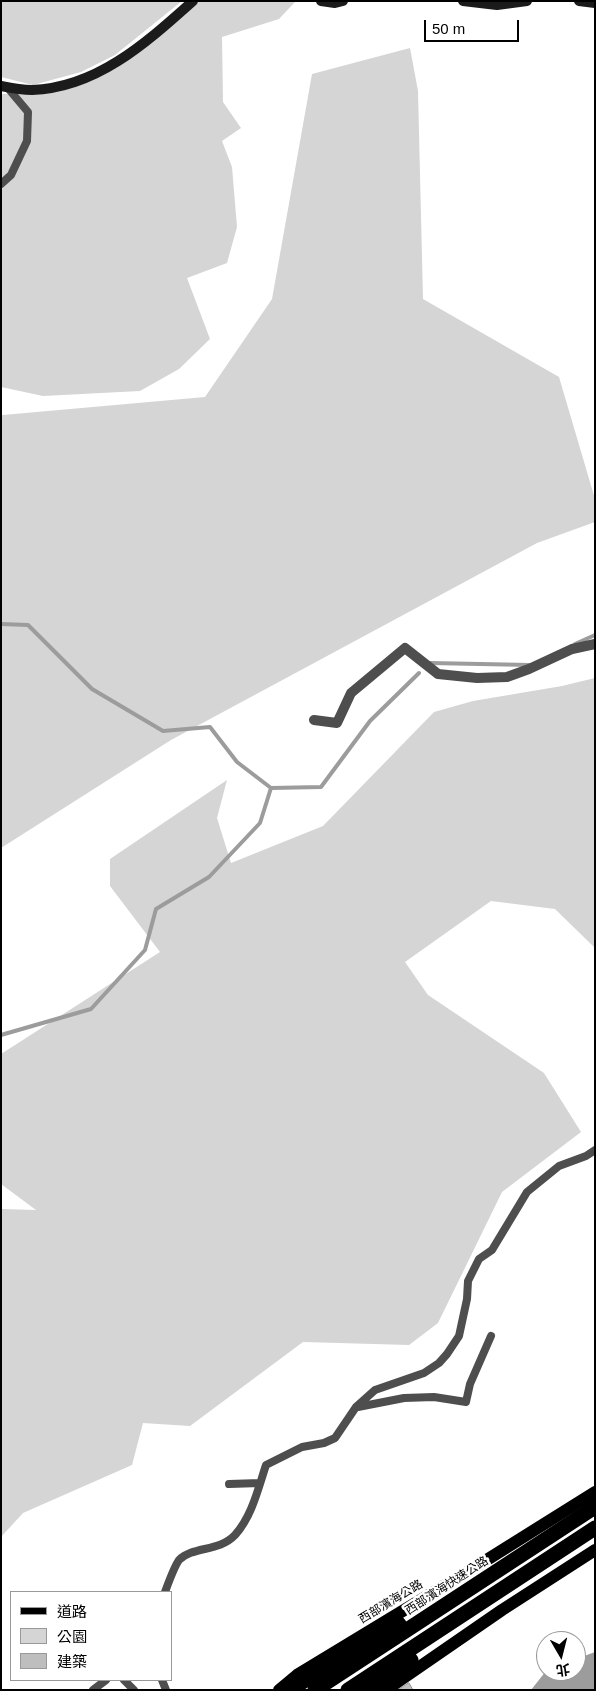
<!DOCTYPE html>
<meta charset="utf-8">
<style>
body{margin:0}
#map{position:relative;width:596px;height:1691px;overflow:hidden;background:#fff;font-family:Arial,"Noto Sans TC",sans-serif}
canvas{display:block}
.frame{position:absolute;inset:0;border:2px solid #000;pointer-events:none}
.legend{position:absolute;left:10px;top:1591px;width:162px;height:90px;box-sizing:border-box;background:#fff;border:1px solid #999;margin:0;padding:6px 9px;list-style:none;font-size:15px;color:#000}
.legend li{display:flex;align-items:center;gap:10px;height:25px}
.legend b{width:25px;border:1px solid #999}
.north{position:absolute;left:536px;top:1631px;width:50px;height:50px;box-sizing:border-box;background:#fff;border:1px solid #999;border-radius:50%;rotate:172deg;font-size:14px;font-weight:700;line-height:20px;text-align:center;color:#000}
.north::after{content:'';display:block;margin:auto;width:18px;height:22px;background:#000;clip-path:polygon(50% 0,100% 100%,50% 72%,0 100%)}
.scale{position:absolute;left:424px;top:20px;width:95px;height:22px;box-sizing:border-box;border:2px solid #000;border-top:0;padding-left:6px;font-size:15px;line-height:18px;white-space:nowrap;color:#000;-webkit-text-stroke:4px #fff;paint-order:stroke}
</style>
<div id="map">
<canvas width="596" height="1691"></canvas>
<div class="frame"></div>
<ul class="legend">
<li><b style="height:6px;background:#000"></b>道路</li>
<li><b style="height:14px;background:#d5d5d5"></b>公園</li>
<li><b style="height:14px;background:#bebebe"></b>建築</li>
</ul>
<div class="north">北</div>
<div class="scale">50 m</div>
</div>
<script>
const ctx = document.querySelector('canvas').getContext('2d');
ctx.lineJoin = 'round';
function fillPath(path, color) {
  ctx.fillStyle = color;
  ctx.fill(path, 'evenodd');
}
function trace(path, color, width, dash) {
  ctx.strokeStyle = color;
  ctx.lineWidth = width;
  ctx.lineCap = dash ? 'butt' : 'round';
  ctx.setLineDash(dash || []);
  ctx.stroke(path);
}
function drawText(font, color, halo, rows, align = 'center') {
  ctx.font = font + ' Arial,"Noto Sans TC",sans-serif';
  ctx.lineWidth = 5;
  ctx.setLineDash([]);
  ctx.textBaseline = 'middle';
  ctx.strokeStyle = halo;
  ctx.fillStyle = color;
  for (const [text, x, y, turn = 0] of rows) {
    ctx.save();
    ctx.translate(x, y);
    ctx.rotate((+turn || 0) * Math.PI / 180);
    ctx.textAlign = isNaN(turn) ? turn : align;
    if (halo) ctx.strokeText(text, 0, 0);
    ctx.fillText(text, 0, 0);
    ctx.restore();
  }
}
const green = new Path2D(`
 M1 1H182L115 55 81 72 33 85 1 77Z
 M197 1 295 2 279 19 222 37 223 102 241 128 222 141 232 167 237 227 227 263 187 278 210 339 179 369 140 391 43 396 1 387V94H24L73 88 107 70Z
 M410 48 418 91 423 299 559 377 595 499V522L537 543 171 740 1 848V414L3 415 205 397 272 299 312 74Z
 M595 678V948L555 909 491 901 405 962 428 995 544 1073 581 1132 502 1192 438 1323 409 1345 303 1342 190 1426 143 1423 132 1465 23 1513 1 1537V1209L36 1210 1 1184V1054L160 952 110 886V859L227 780 217 818 231 863 323 826 434 712 473 701 562 686Z`);
const water = new Path2D(`
 M595 1652V1690H531L546 1671H576V1659Z`);
const stream = new Path2D(`
 M1 624 28 625 92 689 163 731 210 727 237 762 271 788
 M575 644 595 635
 M430 663 530 665
 M1 1035 91 1009 145 950 156 909 209 877 260 823 271 788 321 787 370 721 419 673`);
const building = new Path2D(`
 M409 1683 413 1690H398Z`);
const lane = new Path2D(`
 M1 184 11 175 27 141 28 112 7 87
 M358 1407 404 1398 434 1397 466 1402 470 1384 491 1336
 M229 1484 260 1483
 M165 1592C168 1584 174 1567 179 1560 193 1546 219 1552 235 1535 252 1516 258 1489 266 1465L302 1447 324 1443 335 1438 356 1407 375 1390 424 1373 439 1363 447 1354 459 1336 467 1299 468 1281 479 1259 492 1250 527 1192 559 1166 586 1156 595 1150
 M124 1680 134 1690
 M162 1680 166 1690
 M93 1690 106 1680`);
const street = new Path2D(`
 M314 720 337 723 351 693 405 648 438 674 477 678 507 677 529 669 572 649 595 644`);
const secondary = new Path2D(`
 M321 1 335 3 343 1
 M463 1 497 5 527 1
 M579 1 595 3
 M1 86C11 88 22 90 32 90 97 88 147 42 193 1`);
const primary = new Path2D(`
 M279 1690 297 1675 485 1561 595 1492
 M386 1690 502 1610 595 1550`);
const highway = new Path2D(`
 M289 1690 399 1624
 M315 1690 595 1507
 M348 1690 595 1528
 M369 1690 411 1660`);
const streetNames = [
 ["西部濱海快速公路",447,1586,-33],
 ["西部濱海公路",391,1602,-31]
];
fillPath(green, '#d5d5d5');
fillPath(water, '#9c9c9c');
trace(stream, '#9c9c9c', 4);
fillPath(building, '#bebebe');
trace(building, '#929292', 1);
trace(lane, '#4e4e4e', 8);
trace(street, '#4e4e4e', 10);
trace(secondary, '#1b1b1b', 10);
trace(primary, '#000', 12);
trace(highway, '#000', 15);
drawText('12px', '#000', '#fff', streetNames);
</script>
